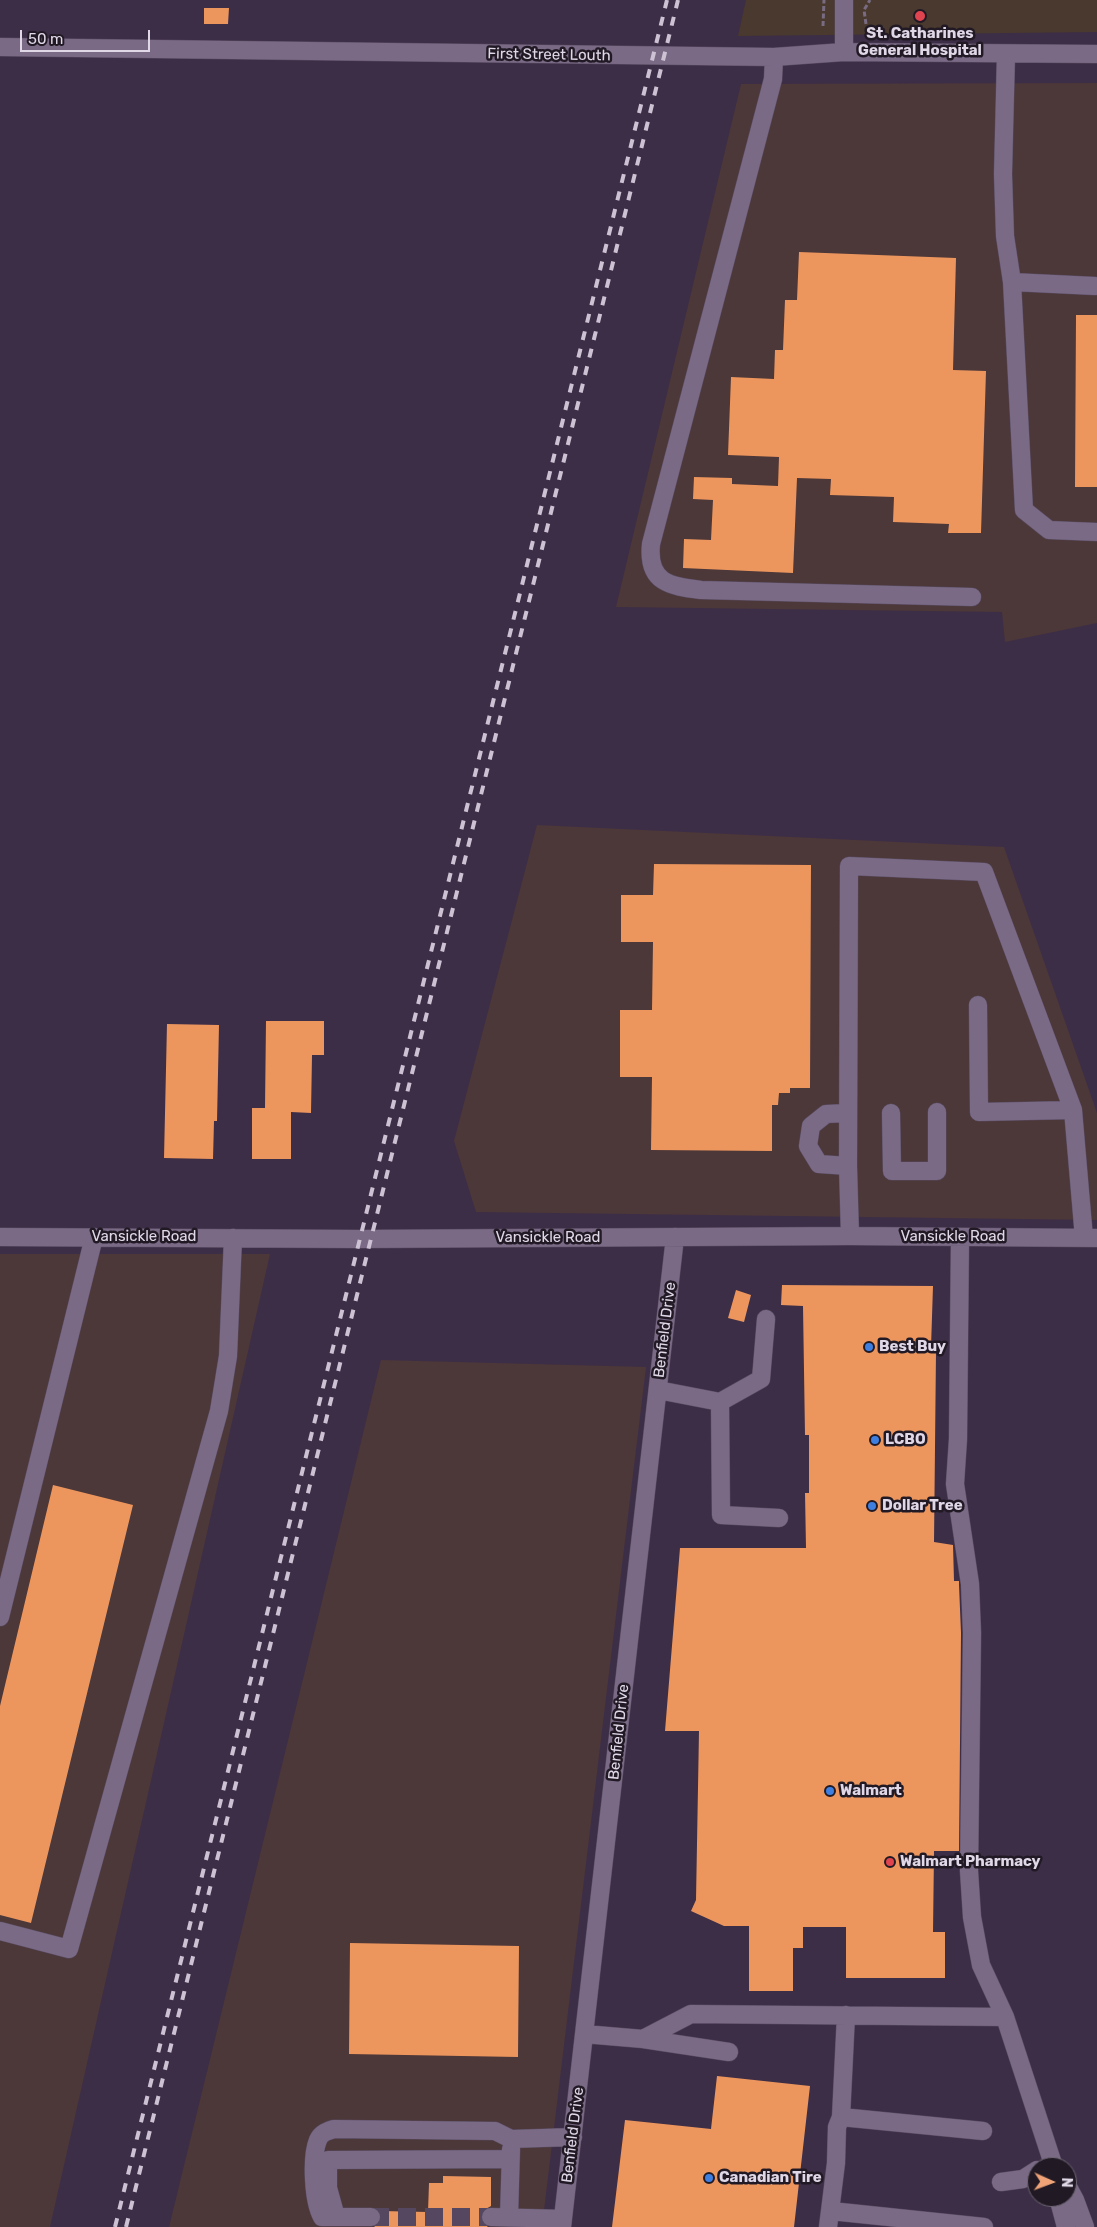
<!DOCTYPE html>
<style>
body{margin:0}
#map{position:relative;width:1097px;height:2227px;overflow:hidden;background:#3d2e47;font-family:Rubik,sans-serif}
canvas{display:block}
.north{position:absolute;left:1027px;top:2157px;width:50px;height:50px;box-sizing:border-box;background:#211a25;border:1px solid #6d6673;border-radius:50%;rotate:92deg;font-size:14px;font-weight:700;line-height:20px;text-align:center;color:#e0d7e7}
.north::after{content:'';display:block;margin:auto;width:18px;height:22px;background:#efa376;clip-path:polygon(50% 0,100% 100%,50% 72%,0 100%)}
.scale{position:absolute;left:20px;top:30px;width:130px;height:22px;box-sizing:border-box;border:2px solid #e0d7e7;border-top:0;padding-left:6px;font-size:15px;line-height:18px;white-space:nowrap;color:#e0d7e7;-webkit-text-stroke:4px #211a25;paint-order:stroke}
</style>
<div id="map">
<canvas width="1097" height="2227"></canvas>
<div class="north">N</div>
<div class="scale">50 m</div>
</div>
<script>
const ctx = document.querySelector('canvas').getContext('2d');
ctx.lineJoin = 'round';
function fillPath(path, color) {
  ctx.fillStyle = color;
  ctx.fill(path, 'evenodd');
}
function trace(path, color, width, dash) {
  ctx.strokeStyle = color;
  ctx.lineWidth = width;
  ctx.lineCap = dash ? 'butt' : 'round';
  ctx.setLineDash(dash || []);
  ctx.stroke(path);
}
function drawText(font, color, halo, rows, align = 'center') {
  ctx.font = font + ' Rubik,sans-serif';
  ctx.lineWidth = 5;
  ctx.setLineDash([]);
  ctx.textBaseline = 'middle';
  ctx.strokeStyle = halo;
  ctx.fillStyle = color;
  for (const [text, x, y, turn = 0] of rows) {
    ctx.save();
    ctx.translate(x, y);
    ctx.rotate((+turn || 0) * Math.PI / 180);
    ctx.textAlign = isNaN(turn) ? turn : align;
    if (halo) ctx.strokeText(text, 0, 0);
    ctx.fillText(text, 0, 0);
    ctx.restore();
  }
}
const industrial = new Path2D(`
 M1097 83V623L1005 642 1002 612 616 607 741 84Z
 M537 825 1004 847 1097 1113V1220L476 1212 454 1141Z
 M0 1254H270L50 2227H0Z
 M381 1360 646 1367 542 2227H169Z`);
const medical = new Path2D(`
 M746 0H1097V32L738 36Z`);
const building = new Path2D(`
 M204 8H229L228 24H204Z
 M799 252 956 258 953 370 986 371 981 533H948L949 524 893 522 894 497 830 495 831 479 797 478 793 573 683 568 684 539 711 540 713 500 693 499 694 477 732 478V484L778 486 779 457 728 455 731 377 774 379 775 350H783L785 300H797Z
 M1076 315H1097V487H1075Z
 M654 864 811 865 810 1088H790V1093H779L778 1105H772V1151L651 1150 652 1077H620V1010H652L653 942H621V895H653Z
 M266 1021H324V1055H312L311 1113 291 1112V1159H252V1108H265Z
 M167 1024 219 1025 217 1121H214L213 1159 164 1158Z
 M782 1285 933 1286 931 1347 936 1351 934 1542 953 1545 954 1581H959V1585L961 1633 959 1851H934L933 1932H945V1978H846V1927H803V1948H793V1991H749V1926H724L691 1911 696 1900 699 1731H665L680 1548H806L805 1493H809V1435H805L803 1306 781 1305Z
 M736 1290 751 1295 744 1322 728 1318Z
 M53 1485 133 1505 31 1923 0 1915V1706Z
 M350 1943 519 1946 518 2057 349 2054Z
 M717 2076 810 2086 794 2227H612L625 2120 711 2129Z
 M443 2176 491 2177V2206L482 2211 480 2216 482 2222 488 2227H374L380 2222V2211L428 2212 429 2183H443Z`);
const minorTunnel = new Path2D(`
 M371 2217H491`);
const path = new Path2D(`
 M866 24 864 10 870 0
 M823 26 824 0`);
const minor = new Path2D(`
 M0 47 774 57 844 52 1097 54
 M844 52V0
 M1006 54 1003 174 1005 236 1012 282 1024 510 1049 530 1097 532
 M774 57 773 79 651 544C647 583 670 586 701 590L972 597
 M1012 282 1095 286
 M1073 1110 1084 1238
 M847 1113 826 1114 811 1126 808 1146 819 1164 848 1166 849 866 984 872 1073 1110 979 1112 978 1005
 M891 1113 892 1171H937V1112
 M848 1166 850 1236
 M0 1237 359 1239 850 1236 1097 1238
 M960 1237 958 1439 955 1484 970 1584 972 1633 969 1871 972 1917 981 1965 1005 2017
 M658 1390 720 1402 721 1515 779 1518
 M720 1402 761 1379 766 1319
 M0 1617 94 1237
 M0 1931 69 1949 219 1411 228 1356 233 1238
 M584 2034 643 2039 691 2014 1005 2017 1054 2167
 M643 2039 729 2052
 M841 2117 983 2131
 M1001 2182 1023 2179 1037 2170
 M1067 2185 1075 2200 1085 2227
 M1058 2197 1066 2227
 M831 2211 984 2227
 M336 2217 328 2188V2160L510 2159
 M371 2217H322C313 2201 311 2157 318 2140 321 2133 327 2131 334 2129L495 2131 511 2139 573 2137
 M491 2217 563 2219
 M509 2217 511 2149
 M562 2227 675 1237
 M828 2227 836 2163 837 2127 841 2117 846 2015`);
const rail = new Path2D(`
 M115 2227 667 0
 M126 2227 678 0`);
const markers = [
 [920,16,6,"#e0444e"],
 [869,1347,5,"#3f7fe0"],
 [875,1440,5,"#3f7fe0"],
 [872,1506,5,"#3f7fe0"],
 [830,1791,5,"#3f7fe0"],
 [890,1862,5,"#e0444e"],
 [709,2178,5,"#3f7fe0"]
];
const poiNames = [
 ["St. Catharines",920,34,"center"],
 ["General Hospital",920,51,"center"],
 ["Best Buy",879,1347],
 ["LCBO",885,1440],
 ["Dollar Tree",882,1506],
 ["Walmart",840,1791],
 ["Walmart Pharmacy",900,1862],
 ["Canadian Tire",719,2178]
];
const streetNames = [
 ["First Street Louth",549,55,1],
 ["Vansickle Road",144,1237],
 ["Vansickle Road",953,1237],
 ["Vansickle Road",548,1238],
 ["Benfield Drive",665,1330,-83],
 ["Benfield Drive",619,1732,-84],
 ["Benfield Drive",573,2135,-83]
];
fillPath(industrial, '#4c3739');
fillPath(medical, '#49392e');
fillPath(building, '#ec965e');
trace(minorTunnel, '#55475f', 18, [18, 9]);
trace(minor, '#594c61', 19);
trace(path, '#796c82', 3, [5, 2.5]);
trace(minor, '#7a6a86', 18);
trace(rail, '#ccc2d3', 4, [9, 9]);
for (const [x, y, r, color] of markers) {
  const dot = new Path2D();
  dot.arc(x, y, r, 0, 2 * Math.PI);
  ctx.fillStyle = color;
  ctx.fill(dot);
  trace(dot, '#211a25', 2);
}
drawText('bold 15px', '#e0d7e7', '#211a25', poiNames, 'left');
drawText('15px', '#e0d7e7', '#211a25', streetNames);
</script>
